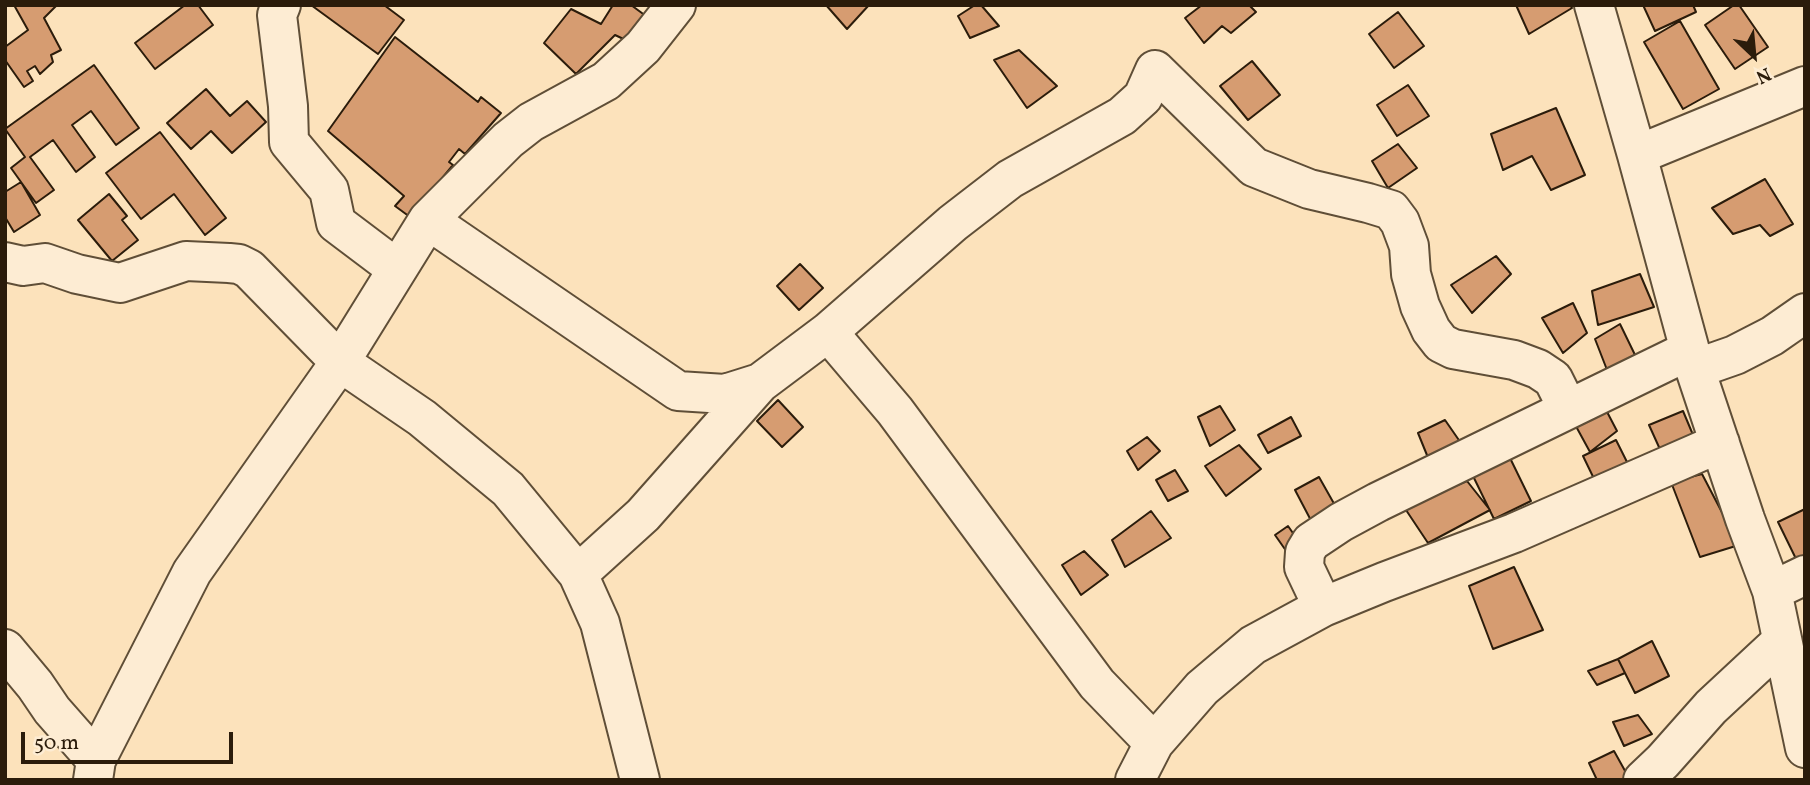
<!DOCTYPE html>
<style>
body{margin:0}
#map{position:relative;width:1810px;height:785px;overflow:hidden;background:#fce2bb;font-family:Vollkorn,serif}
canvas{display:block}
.frame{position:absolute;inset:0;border:7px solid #2b1c0b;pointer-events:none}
.north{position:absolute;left:1719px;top:21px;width:70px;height:70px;-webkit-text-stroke:5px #fdecd3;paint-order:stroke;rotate:154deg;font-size:19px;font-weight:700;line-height:28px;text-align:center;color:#2b1c0b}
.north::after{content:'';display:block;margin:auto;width:24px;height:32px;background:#2b1c0b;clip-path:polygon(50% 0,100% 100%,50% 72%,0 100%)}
.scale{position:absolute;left:21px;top:732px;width:212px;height:32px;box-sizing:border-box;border:4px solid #2b1c0b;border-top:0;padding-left:9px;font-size:21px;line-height:24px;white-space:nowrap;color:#2b1c0b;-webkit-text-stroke:5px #fdecd3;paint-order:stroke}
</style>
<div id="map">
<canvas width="1810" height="785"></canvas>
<div class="frame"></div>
<div class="north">N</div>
<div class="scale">50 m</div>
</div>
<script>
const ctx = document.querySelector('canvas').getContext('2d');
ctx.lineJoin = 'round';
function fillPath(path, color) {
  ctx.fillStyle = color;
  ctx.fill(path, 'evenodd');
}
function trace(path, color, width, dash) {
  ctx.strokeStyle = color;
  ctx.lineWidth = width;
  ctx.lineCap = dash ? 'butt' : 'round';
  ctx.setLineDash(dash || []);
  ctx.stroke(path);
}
const building = new Path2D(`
 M14 5H57L44 18 61 50 51 55 53 62 40 74 35 66 27 71 33 81 24 87 5 60V47L28 30Z
 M185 5H198L213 25 155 69 135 43Z
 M311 5H384L404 20 378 54Z
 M613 5H631L650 19 634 44 615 35 576 74 544 43 571 9 601 24Z
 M826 5H869L847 29Z
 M975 5H981L999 26 970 38 958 16Z
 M1202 5H1249L1256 12 1231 33 1222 26 1204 43 1185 18Z
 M1516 5H1570L1572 8 1529 34Z
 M1643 5H1693L1696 12 1655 31Z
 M1734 5H1739L1768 47 1735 69 1705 25Z
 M1398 12 1424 46 1394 68 1369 34Z
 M1680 21 1719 89 1683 109 1644 42Z
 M395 37 478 102 481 97 501 113 465 154 459 149 449 162 453 165 410 217 395 206 404 196 328 131Z
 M1019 50 1057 86 1027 108 994 60Z
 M1252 61 1280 95 1248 120 1220 86Z
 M94 65 139 128 116 145 91 111 72 125 95 157 76 172 53 140 30 157 54 190 36 203 11 168 25 157 5 129Z
 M1408 85 1429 116 1397 136 1377 105Z
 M206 89 230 116 247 101 266 122 232 153 211 131 191 149 167 123Z
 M1556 108 1585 175 1551 190 1532 156 1503 170 1491 134Z
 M160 132 226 218 205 235 174 194 141 219 106 173Z
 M1398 144 1417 168 1388 188 1372 161Z
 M1765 179 1793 224 1770 236 1760 225 1733 234 1712 208Z
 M21 182 40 215 14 232 5 217V192Z
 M109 194 127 216 122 220 138 240 112 261 78 220Z
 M1496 256 1511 274 1472 313 1451 285Z
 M800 264 823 288 799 310 777 286Z
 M1640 274 1654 307 1598 325 1592 291Z
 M1573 303 1587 333 1563 353 1542 318Z
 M1620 324 1637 359 1609 375 1595 339Z
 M778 400 803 427 782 447 757 421Z
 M1220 406 1235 430 1210 446 1198 417Z
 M1605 408 1617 431 1590 452 1572 419Z
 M1683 411 1696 442 1663 456 1649 425Z
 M1291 417 1301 436 1268 453 1258 435Z
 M1445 420 1463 446 1431 465 1418 433Z
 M1147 437 1160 451 1138 470 1127 451Z
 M1616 440 1631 470 1598 487 1583 456Z
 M1239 445 1261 469 1226 496 1205 466Z
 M1510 458 1531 501 1494 519 1473 476Z
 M1175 470 1188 491 1168 501 1156 480Z
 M1702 474 1739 545 1700 557 1671 482Z
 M1319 477 1341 516 1316 530 1295 490Z
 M1467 481 1490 510 1428 543 1404 507Z
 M1805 509V562L1799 565 1778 522Z
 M1151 511 1171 538 1125 567 1112 540Z
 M1288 526 1302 546 1289 555 1275 535Z
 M1084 551 1108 575 1081 595 1062 565Z
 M1514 567 1543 630 1493 649 1469 586Z
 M1652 641 1669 676 1635 693 1618 659Z
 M1618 659 1625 673 1597 685 1588 671Z
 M1638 715 1652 734 1624 746 1613 722Z
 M1614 751 1629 778 1625 780H1597L1589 763Z`);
const minor = new Path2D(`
 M281 5 277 15 288 106 289 142 329 190 336 223 397 269
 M1594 5 1637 155 1695 369 1745 519 1772 591 1805 748
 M1637 155 1805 86
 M428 220 678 391 725 394 760 383
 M5 262 23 266 45 263 77 274 120 283 186 261 229 263 239 264 249 269 340 362 422 418 508 489 578 574 600 623 640 780
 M828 332 895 411 1097 684 1154 743
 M1695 369 1735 355 1772 336 1805 313
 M578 574 643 515 760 383 828 332 953 223 1010 179 1122 116 1143 97 1155 70 1254 167 1309 189 1368 203 1391 210 1400 222 1409 246 1411 274 1420 306 1431 330 1441 343 1453 349 1514 360 1538 369 1553 379 1568 409
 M1772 591 1805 575
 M1323 607 1304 567 1305 552 1311 542 1341 522 1378 502 1690 350
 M5 649 35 685 52 710 96 760
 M93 780 96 760 192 572 340 362 428 220 508 140 531 122 606 81 643 47 676 5
 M1135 780 1154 743 1202 688 1253 645 1323 607 1384 582 1514 533 1720 443
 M1643 780 1663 761 1711 707 1782 641`);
fillPath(building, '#d69c71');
trace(building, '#2b1c0b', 2);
trace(minor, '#5f4e37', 42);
trace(minor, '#fdecd3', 38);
</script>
